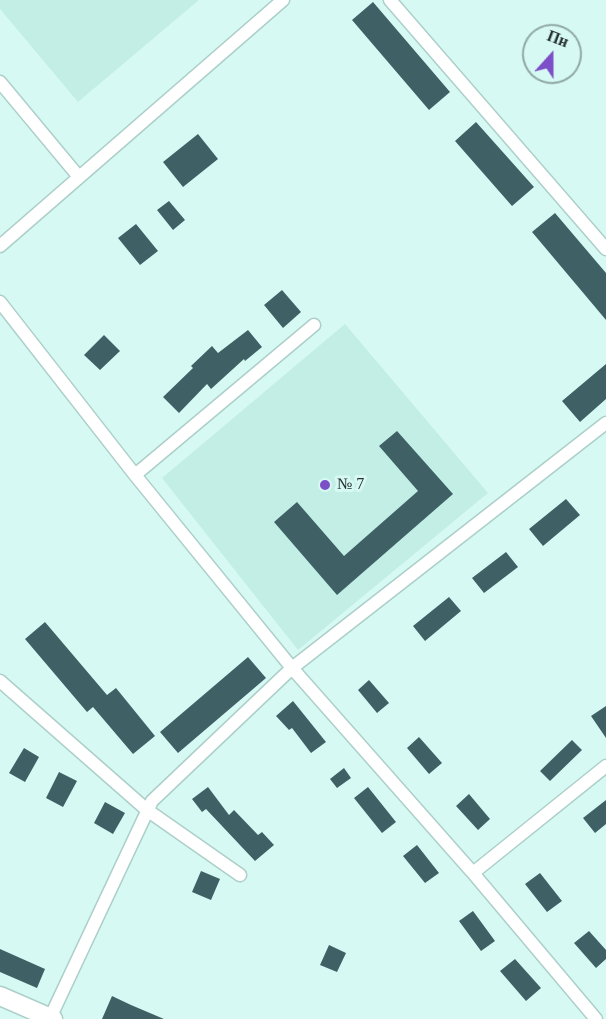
<!DOCTYPE html>
<meta charset="utf-8">
<style>
body{margin:0}
#map{position:relative;width:606px;height:1019px;overflow:hidden;background:#d7f9f3;font-family:Georgia,serif}
canvas{display:block}
.north{position:absolute;left:522px;top:24px;width:60px;height:60px;box-sizing:border-box;background:#d7f9f3;border:2px solid #90a9a5;border-radius:50%;rotate:21deg;font-size:16px;font-weight:700;line-height:24px;text-align:center;color:#253230}
.north::after{content:'';display:block;margin:auto;width:21px;height:27px;background:#7c4fc8;clip-path:polygon(50% 0,100% 100%,50% 72%,0 100%)}
</style>
<div id="map">
<canvas width="606" height="1019"></canvas>
<div class="north">Пн</div>
</div>
<script>
const ctx = document.querySelector('canvas').getContext('2d');
ctx.lineJoin = 'round';
function fillPath(path, color) {
  ctx.fillStyle = color;
  ctx.fill(path, 'evenodd');
}
function trace(path, color, width, dash) {
  ctx.strokeStyle = color;
  ctx.lineWidth = width;
  ctx.lineCap = dash ? 'butt' : 'round';
  ctx.setLineDash(dash || []);
  ctx.stroke(path);
}
function drawText(font, color, halo, rows, align = 'center') {
  ctx.font = font + ' Georgia,serif';
  ctx.lineWidth = 6;
  ctx.setLineDash([]);
  ctx.textBaseline = 'middle';
  ctx.strokeStyle = halo;
  ctx.fillStyle = color;
  for (const [text, x, y, turn = 0] of rows) {
    ctx.save();
    ctx.translate(x, y);
    ctx.rotate((+turn || 0) * Math.PI / 180);
    ctx.textAlign = isNaN(turn) ? turn : align;
    if (halo) ctx.strokeText(text, 0, 0);
    ctx.fillText(text, 0, 0);
    ctx.restore();
  }
}
const built = new Path2D(`
 M0 0H199L78 102 0 9Z
 M345 324 488 493 298 650 162 478Z`);
const building = new Path2D(`
 M373 2 450 92 429 110 352 20Z
 M476 122 534 187 512 206 455 141Z
 M198 134 218 159 183 187 163 162Z
 M169 201 185 220 173 230 157 210Z
 M555 213 606 273V320L532 232Z
 M136 224 158 251 140 265 118 238Z
 M282 290 301 312 283 328 264 305Z
 M248 330 262 347 245 361 244 359 211 389 207 384 179 413 163 397 193 368 191 366 212 346 218 353Z
 M104 335 120 351 100 370 84 355Z
 M606 364V399L580 422 562 401Z
 M397 431 453 494 337 595 274 522 297 502 344 556 418 491 379 446Z
 M566 499 580 515 543 546 529 529Z
 M506 552 518 567 484 593 472 578Z
 M449 597 461 611 425 641 413 626Z
 M45 622 107 695 116 688 155 736 133 754 93 707 87 712 25 639Z
 M248 657 266 678 178 753 160 732Z
 M369 680 389 703 377 713 358 690Z
 M293 701 326 742 311 753 292 728 289 730 276 716Z
 M606 706V738L591 716Z
 M419 737 442 763 429 774 407 748Z
 M572 740 582 750 550 781 540 771Z
 M24 748 39 757 25 782 9 773Z
 M344 768 351 778 337 788 330 779Z
 M59 772 77 781 63 807 46 798Z
 M208 787 229 815 234 810 258 835 262 832 274 845 255 861 206 809 202 812 192 799Z
 M368 787 396 822 382 833 354 798Z
 M469 794 490 819 478 830 456 806Z
 M606 800V824L595 833 583 818Z
 M105 802 125 813 113 834 94 823Z
 M417 845 439 873 425 883 403 856Z
 M201 871 220 879 211 900 192 892Z
 M540 873 562 901 547 912 525 884Z
 M473 911 495 941 481 951 459 921Z
 M589 931 606 950V959L596 968 574 943Z
 M329 945 346 953 337 972 320 965Z
 M0 949 45 969 37 988 0 972Z
 M515 959 541 988 526 1001 500 971Z
 M112 996 131 1005 164 1019H102Z`);
const street = new Path2D(`
 M390 0 606 249
 M0 82 79 177
 M0 246 283 0
 M0 302 135 475 292 668 606 423
 M135 475 314 325
 M0 681 147 810 240 875
 M473 873 606 766
 M50 1018 152 801 292 668 473 873 596 1019`);
const secondary = new Path2D(`
 M0 996 53 1019`);
const markers = [
 [325,485,6,"#7c4fc8"]
];
const poiNames = [
 ["№ 7",337,485]
];
fillPath(built, '#c2eee6');
fillPath(building, '#3f6166');
trace(street, '#adcfc9', 15);
trace(secondary, '#adcfc9', 21);
trace(street, '#fff', 12);
trace(secondary, '#fff', 18);
for (const [x, y, r, color] of markers) {
  const dot = new Path2D();
  dot.arc(x, y, r, 0, 2 * Math.PI);
  ctx.fillStyle = color;
  ctx.fill(dot);
  trace(dot, '#d7f9f3', 2);
}
drawText('16px', '#253230', '#d7f9f3', poiNames, 'left');
</script>
